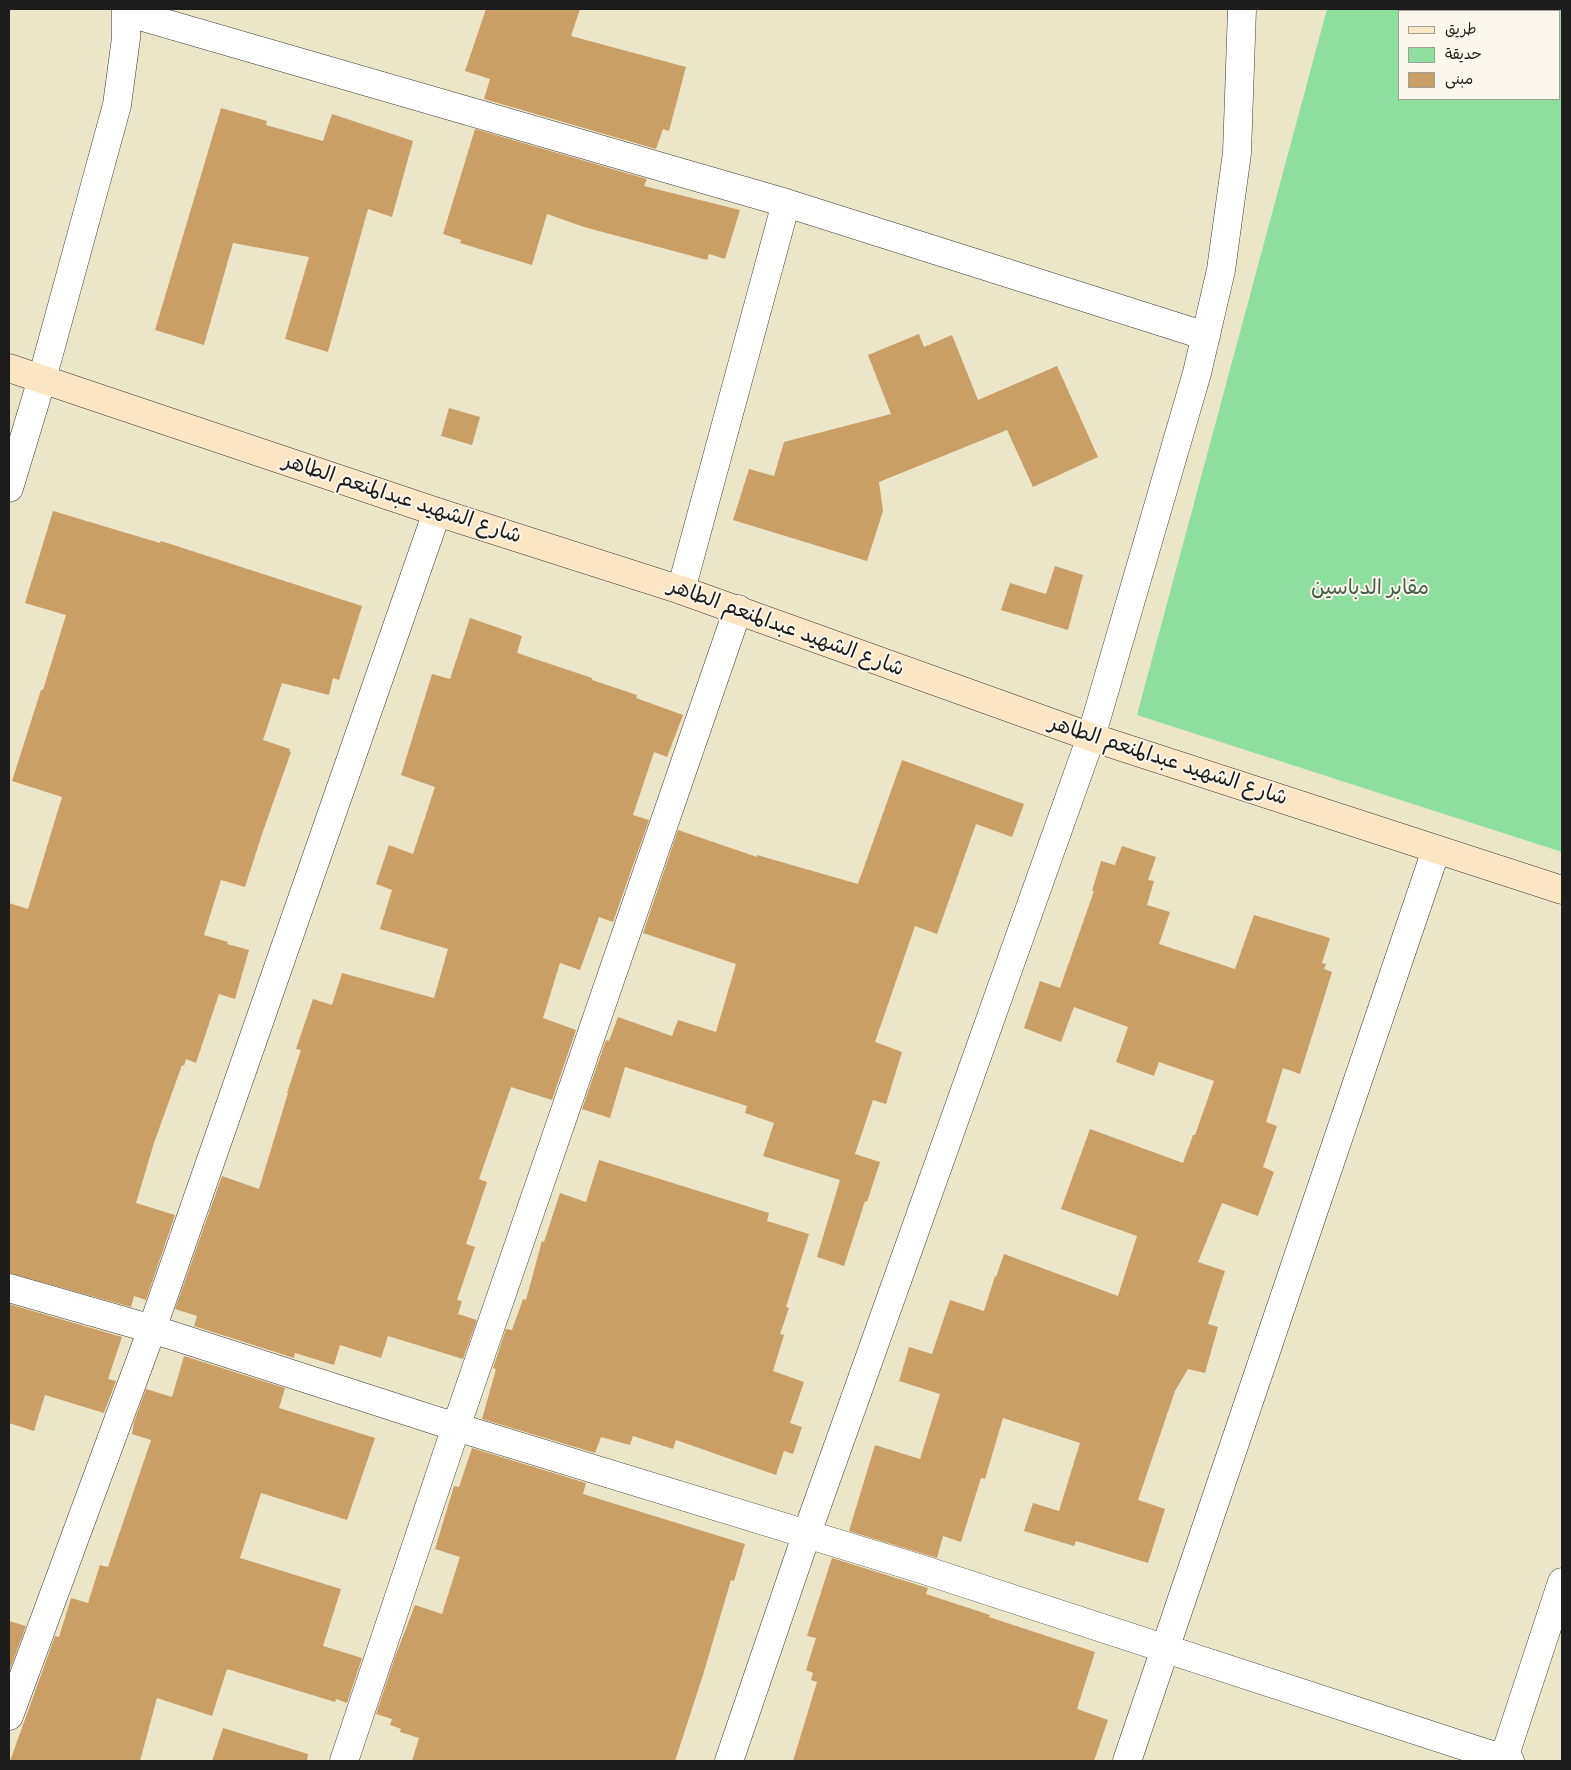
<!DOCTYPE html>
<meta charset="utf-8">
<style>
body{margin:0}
#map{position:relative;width:1571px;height:1770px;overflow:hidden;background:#ece6c9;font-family:Caveat,"Playpen Sans Arabic",sans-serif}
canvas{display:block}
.frame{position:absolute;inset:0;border:10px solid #1c1c1c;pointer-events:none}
.legend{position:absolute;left:1398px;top:10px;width:162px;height:90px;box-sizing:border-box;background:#fbf7ec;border:1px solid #a29f99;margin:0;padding:6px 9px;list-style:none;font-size:15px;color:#1c1c1c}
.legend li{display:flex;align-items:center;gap:10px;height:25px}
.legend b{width:25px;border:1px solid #a29f99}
</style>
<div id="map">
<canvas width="1571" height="1770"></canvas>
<div class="frame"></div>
<ul class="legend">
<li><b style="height:6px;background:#fbe6c4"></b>طريق</li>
<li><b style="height:14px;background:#8ede9d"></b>حديقة</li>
<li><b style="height:14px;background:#c99f66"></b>مبنى</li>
</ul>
</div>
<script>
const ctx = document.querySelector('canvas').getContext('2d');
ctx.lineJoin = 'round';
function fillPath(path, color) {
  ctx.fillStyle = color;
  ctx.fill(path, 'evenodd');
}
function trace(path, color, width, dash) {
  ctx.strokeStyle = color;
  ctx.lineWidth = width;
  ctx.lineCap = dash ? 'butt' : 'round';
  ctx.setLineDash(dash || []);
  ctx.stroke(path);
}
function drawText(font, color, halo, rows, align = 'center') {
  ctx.font = font + ' Caveat,"Playpen Sans Arabic",sans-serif';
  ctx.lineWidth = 4;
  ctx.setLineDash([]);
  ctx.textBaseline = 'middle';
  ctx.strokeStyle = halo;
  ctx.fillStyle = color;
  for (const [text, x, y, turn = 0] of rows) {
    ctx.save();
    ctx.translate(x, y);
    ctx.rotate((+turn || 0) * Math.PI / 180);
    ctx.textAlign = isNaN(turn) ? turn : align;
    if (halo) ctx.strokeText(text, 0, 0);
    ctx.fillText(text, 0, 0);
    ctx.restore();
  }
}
const green = new Path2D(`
 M1327 9H1562V852L1137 715ZM1400 11H1560V99H1400Z`);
const building = new Path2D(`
 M486 9H580L571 36 686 67 669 131 663 129 656 149 484 99 490 79 465 71Z
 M221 108 267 121 266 125 323 141 332 114 413 141 392 217 368 209 328 352 285 339 309 257 233 243 204 345 155 330Z
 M475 129 647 179 644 186 740 210 725 259 709 254 707 260 584 227 547 214 532 265 460 243 461 240 443 234Z
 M919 334 924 347 952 335 978 400 1057 366 1098 457 1033 487 1007 430 879 482 883 511 867 561 733 520 749 469 774 476 784 442 891 414 868 355Z
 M449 408 480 417 472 445 441 436Z
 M53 511 160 543 161 541 362 606 339 680 333 678 329 695 282 683 263 740 290 749 289 751 291 752 262 834 245 887 221 880 204 935 228 942 227 944 249 950 235 999 219 994 196 1063 186 1059 184 1066 182 1065 154 1143 136 1203 175 1215 146 1300 134 1296 131 1307 9 1273V903L28 909 62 797 12 781 41 690H43L66 615 25 603Z
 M1055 566 1083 575 1068 630 1001 610 1010 583 1046 594Z
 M470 618 522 636 517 653 592 678V680L637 695 636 698 683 715 667 757 654 752 633 815 649 820 613 922 599 917 580 970 560 963 543 1018 576 1030 552 1100 511 1087 479 1179 487 1182 466 1244 475 1247 457 1300 462 1301 458 1314 477 1320 463 1359 388 1336 381 1358 340 1345 334 1365 295 1353 294 1358 194 1326 197 1316 175 1309 222 1176 259 1189 288 1093H287L301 1050 296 1049 313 999 332 1005 342 973 434 998 448 949 380 929 392 890 376 884 389 845 413 854 435 787 401 775 432 674 450 679Z
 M902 760 1024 804 1012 837 976 824 937 934 915 926 875 1042 902 1052 886 1104 873 1100 855 1154 880 1162 867 1202 865 1201 844 1266 817 1257 840 1180 763 1156 774 1123 745 1113 747 1106 625 1067 610 1118 582 1109 606 1040 609 1041 618 1017 672 1036 678 1020 716 1032 736 964 643 933 678 830 757 857V855L858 884Z
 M1122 846 1156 857 1148 880 1154 881 1147 905 1170 912 1159 944 1235 969 1254 915 1330 938 1322 963 1326 964 1324 969 1332 972 1300 1074 1283 1068 1266 1122 1277 1126 1263 1167 1274 1172 1258 1216 1222 1203 1198 1262 1225 1271 1208 1324 1218 1327 1205 1373 1188 1369 1175 1391 1138 1500 1165 1509 1148 1563 1076 1541 1074 1546 1024 1531 1033 1503 1059 1511 1080 1443 1003 1418 985 1479 981 1478 961 1542 943 1536 937 1558 849 1531 875 1445 920 1459 940 1394 899 1381 909 1347 932 1354 950 1300 984 1311 995 1276 996 1277 1004 1254 1118 1296 1137 1236 1061 1209 1090 1129 1183 1163 1193 1135H1195L1214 1081 1159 1062 1154 1076 1116 1062 1128 1027 1074 1007 1061 1042 1024 1028 1040 981 1060 988 1094 891H1092L1101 861 1115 865Z
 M599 1160 769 1213 767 1221 809 1234 786 1307 789 1308 780 1334 784 1335 773 1371 804 1382 790 1423 802 1427 793 1454 784 1451 776 1475 676 1440 673 1449 633 1436 630 1445 601 1437 595 1453 482 1419 496 1369 493 1368 506 1329 512 1330 523 1299 526 1300 542 1241 544 1242 560 1193 586 1202Z
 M9 1304 122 1337 108 1379 116 1381 104 1413 45 1395 34 1431 9 1423Z
 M184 1356 285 1388 279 1408 375 1438 347 1520 261 1493 240 1558 341 1589 323 1646 362 1658 347 1703 336 1699 335 1702 227 1669 212 1716 157 1698 140 1761H10L55 1636 59 1637 71 1598 88 1603 100 1565 108 1567 151 1440 132 1434 134 1422 146 1389 172 1397Z
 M472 1448 586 1483 583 1494 745 1544 734 1581 731 1580 703 1675 675 1761H412L419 1738 400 1732 401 1729 390 1725 392 1719 376 1714 395 1657 415 1605 442 1614 460 1557 435 1549 454 1486 459 1487Z
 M832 1558 928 1588 926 1594 990 1615 989 1617 1095 1652 1077 1709 1108 1720 1094 1761H793L817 1682 811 1680 813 1673 806 1670 816 1638 807 1636Z
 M9 1621 26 1626 9 1672Z
 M223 1728 308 1754 307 1761H212Z`);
const street = new Path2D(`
 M126 12 786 203 1206 336
 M9 488 42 379 117 105 126 38V9
 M681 590 786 203
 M9 1288 152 1329 456 1427 918 1568 1510 1761
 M9 1716 152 1329 437 512
 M344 1761 456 1427 738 609
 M729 1761 807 1533 1091 737 1197 373 1221 270 1237 153 1242 9
 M1127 1761 1436 850
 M1503 1761 1562 1582`);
const secondary = new Path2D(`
 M9 368 437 512 681 590 1091 737 1562 890`);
const streetNames = [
 ["شارع الشهيد عبدالمنعم الطاهر",402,499,18],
 ["شارع الشهيد عبدالمنعم الطاهر",786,628,20],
 ["شارع الشهيد عبدالمنعم الطاهر",1168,761,18]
];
const parkNames = [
 ["مقابر الدباسين",1370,588]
];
fillPath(green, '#8ede9d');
fillPath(building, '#c99f66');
trace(street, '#3b3a36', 29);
trace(secondary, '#3b3a36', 29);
trace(street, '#fff', 28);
trace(secondary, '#fbe6c4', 28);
drawText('21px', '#1c1c1c', '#fbf7ec', streetNames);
drawText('21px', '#446049', '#fbf7ec', parkNames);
</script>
